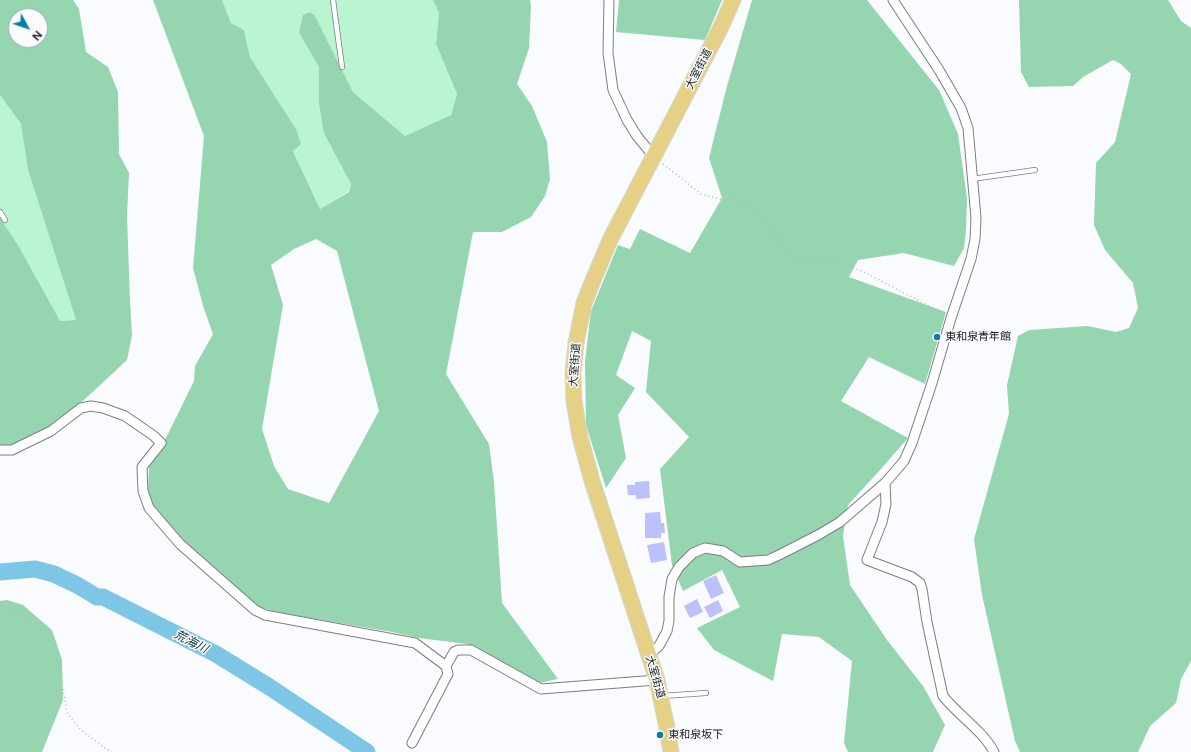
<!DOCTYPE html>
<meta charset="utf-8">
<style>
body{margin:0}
#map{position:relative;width:1191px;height:752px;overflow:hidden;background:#fafbfe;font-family:Figtree,sans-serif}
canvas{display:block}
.north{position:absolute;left:8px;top:8px;width:40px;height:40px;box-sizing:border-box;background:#fafbfe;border:1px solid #a4a5a7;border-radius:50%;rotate:130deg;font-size:11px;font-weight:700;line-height:16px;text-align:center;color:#222325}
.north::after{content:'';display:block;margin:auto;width:14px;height:18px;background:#067fa6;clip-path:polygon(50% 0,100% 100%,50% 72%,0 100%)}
</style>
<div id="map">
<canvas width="1191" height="752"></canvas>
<div class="north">N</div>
</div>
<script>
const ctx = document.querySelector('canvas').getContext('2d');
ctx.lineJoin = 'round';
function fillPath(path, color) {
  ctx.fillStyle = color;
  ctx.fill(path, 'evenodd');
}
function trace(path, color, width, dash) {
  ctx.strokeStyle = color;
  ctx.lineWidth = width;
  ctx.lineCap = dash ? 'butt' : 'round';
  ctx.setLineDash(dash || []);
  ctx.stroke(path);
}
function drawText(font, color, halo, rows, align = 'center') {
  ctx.font = font + ' Figtree,"Noto Sans JP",sans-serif';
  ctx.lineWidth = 3;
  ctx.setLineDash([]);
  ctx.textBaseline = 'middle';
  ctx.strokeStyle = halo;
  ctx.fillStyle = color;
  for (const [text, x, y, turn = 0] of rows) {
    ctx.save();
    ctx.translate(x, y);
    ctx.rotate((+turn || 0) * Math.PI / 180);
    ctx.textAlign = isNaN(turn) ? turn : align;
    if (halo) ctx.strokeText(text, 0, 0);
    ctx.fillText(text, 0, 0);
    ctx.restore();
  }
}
const green = new Path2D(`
 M222 0H433L439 13 436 44 457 94 451 115 405 136 353 92 315 16 299 33 319 67V104L341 165 351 184 349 191 320 209 293 150 296 129 250 57 244 30 231 23Z
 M0 95 21 124 28 170 76 320 60 321 0 317Z`);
const forest = new Path2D(`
 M0 0H73L79 9 86 52 108 67 118 92 119 154 129 173 127 216 130 301 132 335 127 360 85 399 49 429 8 447H0V218L19 247 60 321 76 320 28 170 21 124 0 95ZM16 16H40V40H16Z
 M153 0H222L231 23 244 30 250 57 296 129 301 144 293 151 320 209 349 192 351 184 324 133 319 104V67L299 33 303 15 310 12 315 16 353 92 405 136 451 115 457 94 436 44 439 13 433 0H530L531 6 529 48 517 84 532 106 547 142 550 179 545 196 531 217 502 232H473L446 374 489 444 494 482 502 603 558 679 539 683 467 644 419 638 392 632 275 612 258 606 187 545 154 507 148 491 149 466 167 436 194 381 195 366 213 334 204 309 193 268 204 136ZM316 239 337 251 379 411 329 503 288 489 274 466 262 429 283 305 271 265 294 249Z
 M619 0H722L705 40 616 32Z
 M752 0H867L939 90 958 134 967 198 966 230 964 248 954 266 904 253 858 260 849 277 946 312 925 384 869 357 841 401 908 438 880 470 848 505 843 536 850 585 887 640 923 686 945 725 933 752H848L844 743 852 661 819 637 782 634 773 681 714 650 697 628 740 607 722 570 683 591 672 565 660 469 689 437 646 392 651 341 632 331 616 375 635 388 618 415 626 458 606 488 586 425 585 361 591 311 618 245 630 249 640 229 690 253 722 198 709 158 727 86Z
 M1019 0H1168L1181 21 1191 28V661L1181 679 1176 703 1150 726 1138 752H1020L1015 741 982 595 974 539 1009 414 1007 385 1018 336 1029 330 1088 326 1116 332 1129 328 1138 308 1133 283 1105 250 1094 225 1096 163 1115 142 1131 74 1121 64 1113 60 1083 77 1073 86 1029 87 1021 72Z
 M7 600 23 605 52 630 62 660 63 700 42 752H0V601Z`);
const river = new Path2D(`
 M0 572 35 569 54 574 77 585 97 597H103L216 654 271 688 367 752`);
const building = new Path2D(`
 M649 481 650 498 636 499V495H628L627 485H635V482Z
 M660 512 661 523H664L665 533H661V538H645V513Z
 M664 542 667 560 651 563 647 545Z
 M716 575 724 593 711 599 703 581Z
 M697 599 703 612 690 618 684 606Z
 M718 600 723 611 710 618 704 607Z`);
const path = new Path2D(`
 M663 164 701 194 721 199H735L750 207 766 225 781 244 794 258 807 262 831 261 843 264 864 272 942 313
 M0 605 41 624 55 640 67 713 81 730 106 749 112 752`);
const lane = new Path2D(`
 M333 0 342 67
 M972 179 1035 170
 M0 212 5 220
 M662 696 706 693`);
const street = new Path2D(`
 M609 0 608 53 613 90 627 120 637 136 654 157
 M0 450H12L51 431 81 408 91 406 103 408 125 416 154 436 161 443 142 467 143 491 149 508 180 544 255 610 265 615 415 643 446 666 448 674 412 743
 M885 483 886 504 882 522 867 560 912 577 920 583 922 589 927 622 943 696C958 715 984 732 994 752
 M649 655 659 646 667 631 669 621V597L672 579 679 567 693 553 705 548 723 551 740 562 768 560 781 554 820 534 840 522 885 483 904 461 912 443 932 383 951 318 971 259 975 239 976 218 968 128 961 108 939 70 893 0
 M446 666 454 652 458 650H471L541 689 657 680`);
const primary = new Path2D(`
 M671 752 667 728 657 680 592 481 580 437 574 401 573 373 576 343 584 303 594 278 610 240 720 29 733 0`);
const markers = [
 [937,337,4,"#067fa6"],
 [660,735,4,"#067fa6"]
];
const streetNames = [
 ["大室街道",699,69,-63],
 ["大室街道",575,365,-86],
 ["大室街道",655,677,74]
];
const poiNames = [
 ["東和泉青年館",945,337],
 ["東和泉坂下",668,735]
];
const waterNames = [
 ["荒海川",191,642,27]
];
fillPath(green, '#b9f5d1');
fillPath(forest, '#95d5b0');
trace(river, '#7ec6e5', 17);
fillPath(building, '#bcc1fd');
trace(lane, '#7c7d84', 6);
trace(street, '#7c7d84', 11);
trace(primary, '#d7d7d8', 17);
trace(path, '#b4b5b8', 1.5, [1, 3]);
trace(lane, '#fff', 4.5);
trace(street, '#fff', 9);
trace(primary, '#e5d186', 15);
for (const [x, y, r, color] of markers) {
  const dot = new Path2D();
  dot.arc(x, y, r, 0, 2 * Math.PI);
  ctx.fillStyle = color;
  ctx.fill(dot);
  trace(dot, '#fafbfe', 1.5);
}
drawText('11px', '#222325', '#fafbfe', streetNames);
drawText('11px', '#222325', '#fafbfe', poiNames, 'left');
drawText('italic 12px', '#0e303d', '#fafbfe', waterNames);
</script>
